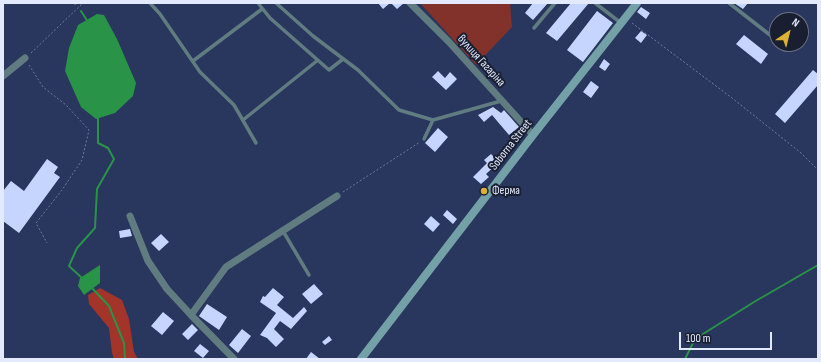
<!DOCTYPE html>
<meta charset="utf-8">
<style>
body{margin:0}
#map{position:relative;width:821px;height:362px;overflow:hidden;background:#29365e;font-family:"Sofia Sans Condensed",sans-serif}
canvas{display:block}
.frame{position:absolute;inset:0;border:4px solid #e3eaff;pointer-events:none}
.north{position:absolute;left:769px;top:12px;width:40px;height:40px;box-sizing:border-box;background:#191f31;border:1px solid #6a7083;border-radius:50%;rotate:35deg;font-size:11px;font-weight:700;line-height:16px;text-align:center;color:#e3eaff}
.north::after{content:'';display:block;margin:auto;width:14px;height:18px;background:#ddb133;clip-path:polygon(50% 0,100% 100%,50% 72%,0 100%)}
.scale{position:absolute;left:679px;top:332px;width:93px;height:18px;box-sizing:border-box;border:2px solid #e3eaff;border-top:0;padding-left:5px;font-size:12px;line-height:14px;white-space:nowrap;color:#e3eaff;-webkit-text-stroke:3px #191f31;paint-order:stroke}
</style>
<div id="map">
<canvas width="821" height="362"></canvas>
<div class="frame"></div>
<div class="north">N</div>
<div class="scale">100 m</div>
</div>
<script>
const ctx = document.querySelector('canvas').getContext('2d');
ctx.lineJoin = 'round';
function fillPath(path, color) {
  ctx.fillStyle = color;
  ctx.fill(path, 'evenodd');
}
function trace(path, color, width, dash) {
  ctx.strokeStyle = color;
  ctx.lineWidth = width;
  ctx.lineCap = dash ? 'butt' : 'round';
  ctx.setLineDash(dash || []);
  ctx.stroke(path);
}
function drawText(font, color, halo, rows, align = 'center') {
  ctx.font = font + ' "Sofia Sans Condensed",sans-serif';
  ctx.lineWidth = 4;
  ctx.setLineDash([]);
  ctx.textBaseline = 'middle';
  ctx.strokeStyle = halo;
  ctx.fillStyle = color;
  for (const [text, x, y, turn = 0] of rows) {
    ctx.save();
    ctx.translate(x, y);
    ctx.rotate((+turn || 0) * Math.PI / 180);
    ctx.textAlign = isNaN(turn) ? turn : align;
    if (halo) ctx.strokeText(text, 0, 0);
    ctx.fillText(text, 0, 0);
    ctx.restore();
  }
}
const green = new Path2D(`
 M420 3H510L512 27 476 65Z`);
const forest = new Path2D(`
 M100 288 122 300 129 319 134 352 138 359H114L112 353 109 328 89 304 88 295Z`);
const water = new Path2D(`
 M97 14 104 15 117 39 136 83 133 96 115 113 96 119 81 107 65 71 69 48 78 25Z
 M100 265V283L84 295 78 286 80 278Z`);
const stream = new Path2D(`
 M75 3V4
 M81 11 88 22
 M82 278 69 266 77 248 95 228 97 189 114 159 108 148 98 143V117
 M91 287 109 306 124 343 125 359
 M685 359 695 339 754 302 818 265`);
const building = new Path2D(`
 M378 3H390L383 9Z
 M391 3H404L397 9Z
 M533 3H548L533 20 525 13Z
 M571 3H589L557 41 546 33Z
 M734 3H748L743 9Z
 M641 7 650 13 646 19 637 12Z
 M597 11 613 23 583 62 567 50Z
 M641 31 647 35 641 43 635 38Z
 M744 35 768 54 761 64 736 44Z
 M604 59 610 64 605 71 599 67Z
 M813 70 818 74V85L785 123 775 114Z
 M438 71 445 78 450 72 457 79 446 90 432 77Z
 M591 81 599 87 591 98 583 92Z
 M493 107 501 113 504 110 519 127 509 135 492 115 484 122 478 115Z
 M438 128 448 137 435 152 425 143Z
 M491 154 499 162 486 174 489 177 481 184 473 177 487 163 484 160Z
 M47 159 58 167 54 173 60 177 19 233 3 221V191L11 181 24 191Z
 M447 210 457 219 453 224 443 215Z
 M431 216 440 224 433 232 424 224Z
 M130 229 132 236 120 238 119 231Z
 M161 234 169 242 159 251 151 243Z
 M314 284 323 294 311 304 302 294Z
 M273 288 284 297 277 305 293 318 304 307 307 311 291 329 280 321 274 329 284 339 276 347 267 338 260 335 276 313 260 302 263 296 265 297Z
 M207 304 227 317 219 330 199 316Z
 M163 312 174 321 162 335 151 326Z
 M192 324 198 330 188 340 182 334Z
 M242 329 251 336 238 353 229 345Z
 M329 336 332 340 325 345 322 342Z
 M200 344 209 351 203 358 194 351Z
 M311 352 320 359H306Z`);
const path = new Path2D(`
 M632 23 732 98 801 153 818 170
 M31 53 83 3
 M29 65 43 87 66 105 89 130 82 160 62 190 36 223 47 243
 M343 192 420 142`);
const lane = new Path2D(`
 M150 3 160 14 200 72 234 105 256 143
 M258 3 270 18 329 70 343 59
 M276 3 313 36 358 70 399 110 433 120
 M595 3 621 23
 M729 3 770 35
 M534 28 555 3
 M193 61 262 9
 M243 120 318 60
 M424 139 433 120 501 101
 M283 231 309 275`);
const street = new Path2D(`
 M410 3 449 42 533 135
 M3 76 25 58
 M130 216 148 261 167 289 191 315
 M234 359 191 315 226 267 337 196`);
const secondary = new Path2D(`
 M361 359 533 135 637 3`);
const markers = [
 [484,191,4,"#ddb133"]
];
const streetNames = [
 ["вулиця Гагаріна",481,61,48],
 ["Soborna Street",511,145,-52]
];
const poiNames = [
 ["Ферма",492,191]
];
fillPath(green, '#82322a');
fillPath(forest, '#a2342a');
fillPath(water, '#299347');
trace(stream, '#299347', 2);
fillPath(building, '#c5d5fe');
trace(path, '#6f7a9b', 1, [2, 2]);
trace(lane, '#607c80', 3.5);
trace(street, '#607c80', 7);
trace(secondary, '#74a1a8', 8);
for (const [x, y, r, color] of markers) {
  const dot = new Path2D();
  dot.arc(x, y, r, 0, 2 * Math.PI);
  ctx.fillStyle = color;
  ctx.fill(dot);
  trace(dot, '#191f31', 1.5);
}
drawText('12px', '#e3eaff', '#191f31', streetNames);
drawText('12px', '#e3eaff', '#191f31', poiNames, 'left');
</script>
